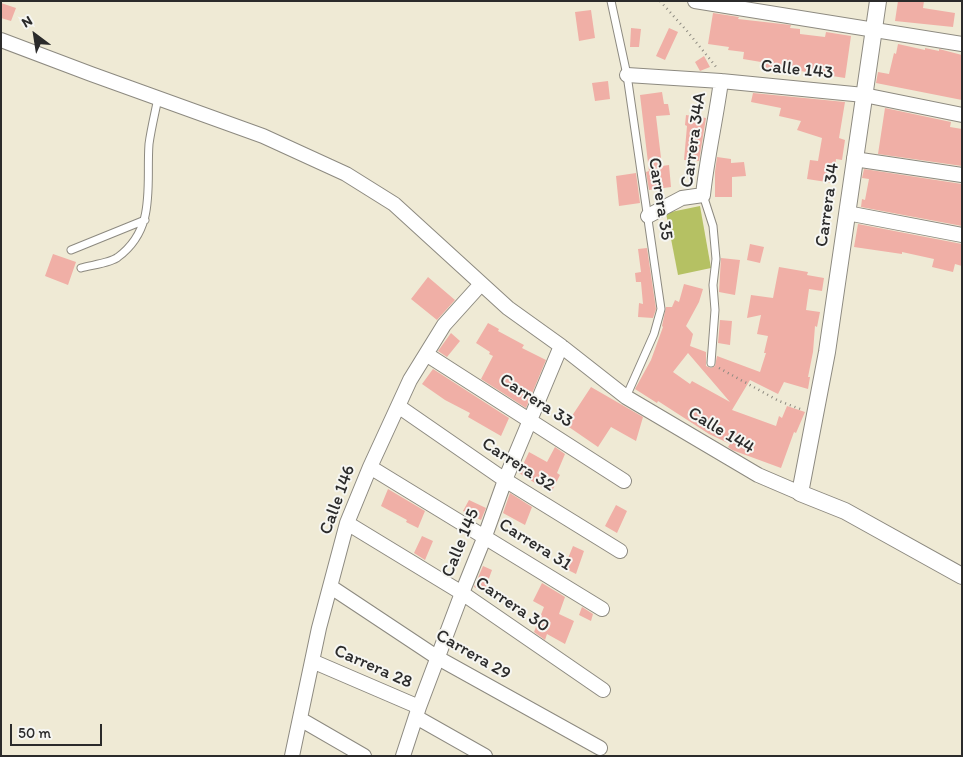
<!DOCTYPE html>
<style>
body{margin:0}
#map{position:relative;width:963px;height:757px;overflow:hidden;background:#efead5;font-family:Itim,sans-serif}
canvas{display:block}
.frame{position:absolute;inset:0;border:2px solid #2b2b2b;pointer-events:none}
.north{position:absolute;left:10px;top:10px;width:50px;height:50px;-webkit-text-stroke:4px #f6f6f2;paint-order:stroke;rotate:329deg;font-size:14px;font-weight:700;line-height:20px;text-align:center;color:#2b2b2b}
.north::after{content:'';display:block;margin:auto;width:18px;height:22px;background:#2b2b2b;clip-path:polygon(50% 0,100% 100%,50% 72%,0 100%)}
.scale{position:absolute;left:10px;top:724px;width:92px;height:22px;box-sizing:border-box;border:2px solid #2b2b2b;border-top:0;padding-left:6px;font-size:15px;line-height:18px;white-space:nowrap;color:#2b2b2b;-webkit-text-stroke:4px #f6f6f2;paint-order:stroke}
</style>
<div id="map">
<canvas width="963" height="757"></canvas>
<div class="frame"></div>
<div class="north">N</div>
<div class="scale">50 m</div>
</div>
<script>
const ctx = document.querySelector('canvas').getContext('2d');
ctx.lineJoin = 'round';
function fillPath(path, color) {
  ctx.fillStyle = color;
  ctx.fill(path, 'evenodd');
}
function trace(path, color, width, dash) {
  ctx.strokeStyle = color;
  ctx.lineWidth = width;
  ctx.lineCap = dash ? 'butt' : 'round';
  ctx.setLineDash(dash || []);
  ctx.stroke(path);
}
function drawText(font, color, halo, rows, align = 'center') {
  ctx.font = font + ' Itim,sans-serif';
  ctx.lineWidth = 4;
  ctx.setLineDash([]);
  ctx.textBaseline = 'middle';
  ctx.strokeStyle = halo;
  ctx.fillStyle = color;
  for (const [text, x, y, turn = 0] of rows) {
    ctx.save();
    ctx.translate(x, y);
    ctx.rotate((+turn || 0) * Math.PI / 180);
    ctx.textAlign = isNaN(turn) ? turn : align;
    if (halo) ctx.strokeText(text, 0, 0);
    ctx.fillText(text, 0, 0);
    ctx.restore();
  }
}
const green = new Path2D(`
 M700 206 711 268 678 275 666 213Z`);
const building = new Path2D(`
 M898 1H924L923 8 955 13 953 27 895 21Z
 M1 3 16 8 11 21 1 18Z
 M591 10 595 38 579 41 575 12Z
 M713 13 739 17 738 19 791 25 790 28 800 29V34L825 37 826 32 851 36 845 78 794 70V74L784 72V74L771 72 772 69 760 67 761 62 743 59 744 52 728 50 729 47 708 44Z
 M631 28 641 29 639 47H630Z
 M669 28 678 32 665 60 656 56Z
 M898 44 925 50V48L939 51V49L962 55V100L876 83 878 72 889 74 894 53 896 54Z
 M704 56 710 67 700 71 695 62Z
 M608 81 610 99 595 101 592 83Z
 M662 92 664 104H668L670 115 656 116 662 166 669 165 671 187 649 190 646 172 649 171 640 95Z
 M753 93 845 102 839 138 845 140 842 160 836 159 833 183 807 179 810 160 818 161 822 138 797 130 801 121 779 116 781 108 751 102Z
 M885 108 951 122 950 127 962 129V166L878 154Z
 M686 115 706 118 699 161 684 160 687 126 685 125Z
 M717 157 731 159V163L744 162 746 176 732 177V197H715V172Z
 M864 169 962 184V226L861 207 862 199 865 200 869 179 862 178Z
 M636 173 640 203 619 206 616 176Z
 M858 224 962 244V266L955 264 953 272 932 267 934 259 902 252V254L854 247Z
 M750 244 764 247 760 263 747 260Z
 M647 248 656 309 653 318 638 317 639 303 643 304 641 282H636L635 273 641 272 638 249Z
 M53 254 76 262 68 285 45 276Z
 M721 258 740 260 735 295 719 292Z
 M779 267 808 272 807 275 824 278 822 291 809 289 806 310 820 312 817 327 815 326 813 352 808 377H810L808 389 784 382 778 394 750 380 732 410 776 426 779 416 782 418 787 406 805 412 796 433 794 432 781 468 732 450 728 447 730 444 709 434 658 401 657 403 635 389 651 360 663 327 662 326 666 307H672L675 300 679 302 684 284 703 289 699 302 686 326 693 334 690 346 706 352V366L711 368 715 366 717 356 760 372 766 353H764L768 336 757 334 761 315 747 318 751 295 773 298ZM688 353 730 402 692 381 690 384 673 372Z
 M428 277 455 300 437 320 411 299Z
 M720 320 732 321 730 345 718 343Z
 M488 323 499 329 498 331 524 345 522 348 546 360 526 408 481 379 493 356 489 354 490 352 476 343Z
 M451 333 460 341 447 357 438 351Z
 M433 369 509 418 501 436 468 417 470 413 445 400 422 384Z
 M591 387 643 417 636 441 611 427 598 447 566 425Z
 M555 447 565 454 557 473 560 475 551 493 519 473 529 452 547 462Z
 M388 489 425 511 418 528 406 522 407 520 381 506Z
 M510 493 532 507 525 525 503 513Z
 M469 500 486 508 481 520 463 511Z
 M616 505 627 511 617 533 605 526Z
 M422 536 433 541 425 560 414 553Z
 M573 546 584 551 576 574 564 568Z
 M483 566 492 570 484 592 474 587Z
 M542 583 565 597 559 614 574 621 565 644 547 634 545 640 534 632 544 607 533 601Z
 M582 607 593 614 591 621 579 615Z`);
const path = new Path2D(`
 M660 1 687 31 717 68
 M719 368 779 401 803 410`);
const service = new Path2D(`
 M611 1 627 75 661 309 654 334 626 397
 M703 195 713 226 716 259 713 285 715 310 711 363
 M71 250 145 220
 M81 268C91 265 111 263 118 257 157 228 146 185 149 144 151 129 155 113 158 98`);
const minor = new Path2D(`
 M695 1 962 44
 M1 40 91 74 263 136 346 174 394 204 508 308 561 346 626 397 758 475 800 493
 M627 75 721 81 864 95 962 115
 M854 159 962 175
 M847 213 962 235
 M648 216 682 198 703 195C707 157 716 119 721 81
 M426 354 624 481
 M398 406 505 480 620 551
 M370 467 602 609
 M347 523 462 593 603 690
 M331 587 438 658 600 748
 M312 661 419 707
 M416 717 485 756
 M300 719 364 756
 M292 756 319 628 347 523 370 467 410 380 444 325 481 284
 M403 756 419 707 462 593 485 536 505 480 561 346`);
const tertiary = new Path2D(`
 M878 1 827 352 800 493 845 511 962 576`);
const streetNames = [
 ["Calle 143",797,70,6],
 ["Carrera 34A",694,140,-82],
 ["Carrera 35",660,199,81],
 ["Carrera 34",828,205,-82],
 ["Carrera 33",536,401,33],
 ["Calle 144",721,431,31],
 ["Carrera 32",518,465,33],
 ["Calle 146",338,500,-70],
 ["Calle 145",461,543,-68],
 ["Carrera 31",535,545,32],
 ["Carrera 30",512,605,34],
 ["Carrera 29",473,655,30],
 ["Carrera 28",373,667,24]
];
fillPath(green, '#b5c163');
fillPath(building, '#f0afa6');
trace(service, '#8d8a80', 9);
trace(minor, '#8d8a80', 16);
trace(tertiary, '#8d8a80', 18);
trace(path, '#8d8a80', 2.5, [1, 4]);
trace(service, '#fff', 7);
trace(minor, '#fff', 14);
trace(tertiary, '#fff', 16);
drawText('18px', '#2b2b2b', '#f6f6f2', streetNames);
</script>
